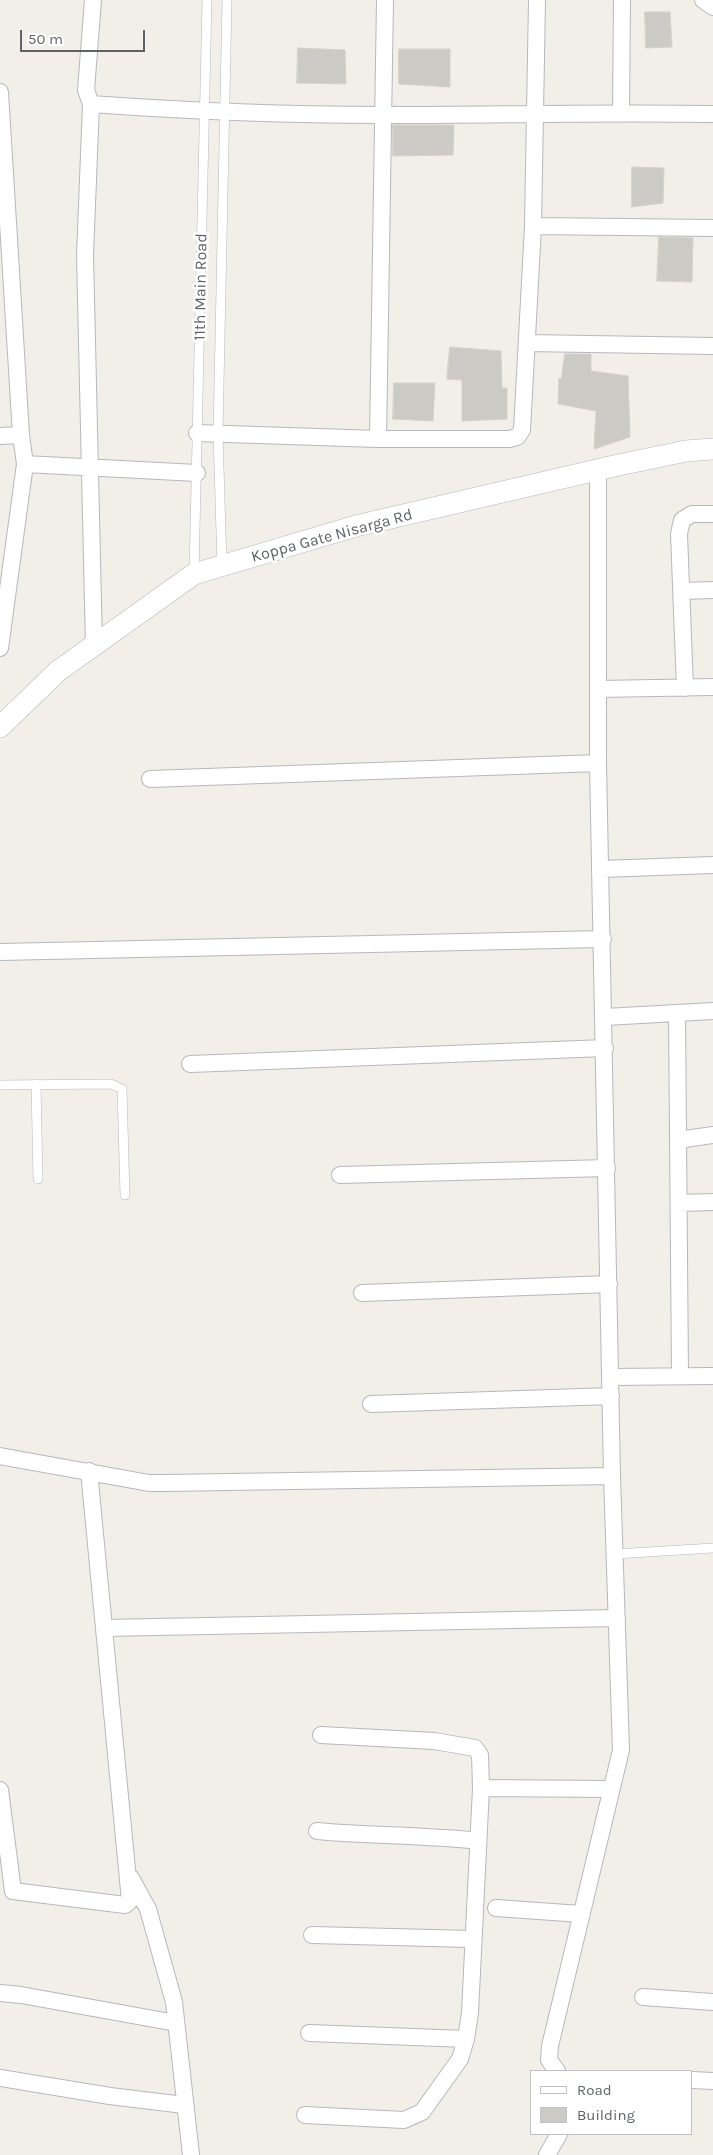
<!DOCTYPE html>
<style>
body{margin:0}
#map{position:relative;width:713px;height:2155px;overflow:hidden;background:#f1efe8;font-family:Karla,sans-serif}
canvas{display:block}
.legend{position:absolute;left:530px;top:2070px;width:162px;height:65px;box-sizing:border-box;background:#fff;border:1px solid #bfc1c3;margin:0;padding:6px 9px;list-style:none;font-size:15px;color:#5f6368}
.legend li{display:flex;align-items:center;gap:10px;height:25px}
.legend b{width:25px;border:1px solid #bfc1c3}
.scale{position:absolute;left:20px;top:30px;width:125px;height:22px;box-sizing:border-box;border:2px solid #5f6368;border-top:0;padding-left:6px;font-size:15px;line-height:18px;white-space:nowrap;color:#5f6368;-webkit-text-stroke:4px #fff;paint-order:stroke}
</style>
<div id="map">
<canvas width="713" height="2155"></canvas>
<ul class="legend">
<li><b style="height:6px;background:#fff"></b>Road</li>
<li><b style="height:14px;background:#cccac5"></b>Building</li>
</ul>
<div class="scale">50 m</div>
</div>
<script>
const ctx = document.querySelector('canvas').getContext('2d');
ctx.lineJoin = 'round';
function fillPath(path, color) {
  ctx.fillStyle = color;
  ctx.fill(path, 'evenodd');
}
function trace(path, color, width, dash) {
  ctx.strokeStyle = color;
  ctx.lineWidth = width;
  ctx.lineCap = dash ? 'butt' : 'round';
  ctx.setLineDash(dash || []);
  ctx.stroke(path);
}
function drawText(font, color, halo, rows, align = 'center') {
  ctx.font = font + ' Karla,sans-serif';
  ctx.lineWidth = 5;
  ctx.setLineDash([]);
  ctx.textBaseline = 'middle';
  ctx.strokeStyle = halo;
  ctx.fillStyle = color;
  for (const [text, x, y, turn = 0] of rows) {
    ctx.save();
    ctx.translate(x, y);
    ctx.rotate((+turn || 0) * Math.PI / 180);
    ctx.textAlign = isNaN(turn) ? turn : align;
    if (halo) ctx.strokeText(text, 0, 0);
    ctx.fillText(text, 0, 0);
    ctx.restore();
  }
}
const building = new Path2D(`
 M645 12H670L672 47 646 48Z
 M298 48 345 50 346 84 297 83Z
 M399 49H450V87L399 84Z
 M393 125H454L453 155 393 156Z
 M632 167 664 168 663 203 632 207Z
 M659 237 693 238 692 282 657 281Z
 M450 347 501 351 502 388H507V419L462 421V380L447 379Z
 M565 354H591V371L628 376 630 437 594 449 596 411 558 404 559 378 561 379Z
 M394 383H435L433 421 393 419Z`);
const service = new Path2D(`
 M222 566 218 433 227 0
 M194 574 207 0
 M36 1084 38 1179
 M0 1085 111 1084 122 1089 125 1195
 M615 1554 713 1548`);
const minor = new Path2D(`
 M93 0 86 90 91 104 85 255 94 646
 M703 0 713 7
 M0 92 21 435 25 464 0 648
 M91 104C189 111 286 115 383 115 493 115 603 112 713 114
 M621 112 622 0
 M533 226 713 228
 M527 343 713 346
 M197 433 378 439 385 0
 M0 436 21 435
 M378 439H509L517 437 522 430 533 226 537 0
 M25 464 197 473
 M682 591 713 590
 M685 688 679 534 682 520 692 514H713
 M598 689 713 687
 M150 779 598 763
 M601 869 713 865
 M0 952 603 939
 M677 1013 680 1376
 M605 1017 713 1011
 M190 1064 605 1048
 M678 1140 713 1135
 M340 1175 607 1168
 M679 1203 713 1202
 M362 1293 609 1284
 M611 1377 713 1376
 M371 1404 611 1396
 M0 1456 149 1483H165L612 1476
 M104 1628 617 1618
 M481 1788 611 1789
 M0 1790 13 1891 125 1905 130 1901 89 1471
 M317 1831C371 1836 424 1835 478 1841
 M131 1878 148 1909 174 2002 191 2155
 M496 1908 581 1914
 M312 1935 472 1939
 M0 1993 21 1995 176 2023
 M643 1997 713 2002
 M309 2033 466 2039
 M557 2071 549 2060 550 2046 621 1750 612 1476 598 763V470
 M0 2078 110 2096 184 2105
 M692 2080 713 2081
 M305 2115 404 2120 422 2112 460 2059 466 2039 470 2013 481 1788 480 1755 475 1748 434 1741 321 1735
 M547 2155 559 2134`);
const tertiary = new Path2D(`
 M0 727 58 671 194 574 356 526 614 466 686 451 713 449`);
const streetNames = [
 ["11th Main Road",201,287,-89],
 ["Koppa Gate Nisarga Rd",332,536,-15]
];
fillPath(building, '#cccac5');
trace(building, '#d6d1c6', 1);
trace(service, '#b5b8bc', 10);
trace(minor, '#b5b8bc', 18);
trace(tertiary, '#b5b8bc', 22);
trace(service, '#fff', 9);
trace(minor, '#fff', 16);
trace(tertiary, '#fff', 21);
drawText('16px', '#5f6368', '#fff', streetNames);
</script>
